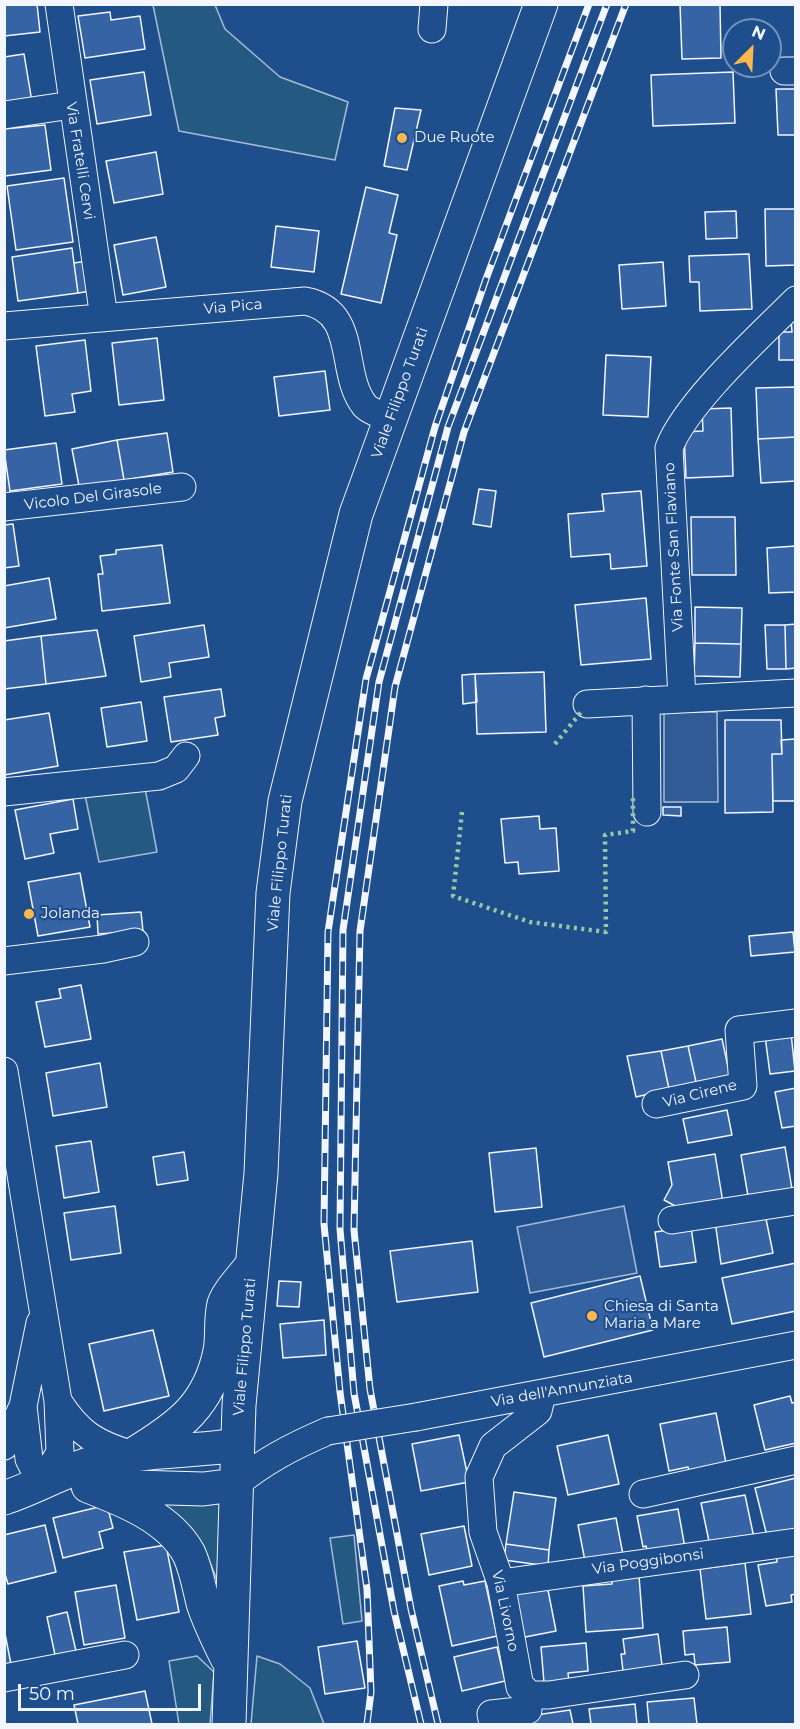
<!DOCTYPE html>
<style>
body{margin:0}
#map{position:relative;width:800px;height:1729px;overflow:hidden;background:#1f4e8c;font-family:Montserrat,sans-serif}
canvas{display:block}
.frame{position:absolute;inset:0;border:6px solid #f2f6ff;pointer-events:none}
.north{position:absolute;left:722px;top:18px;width:60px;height:60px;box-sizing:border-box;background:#1f4e8c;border:2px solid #7391ba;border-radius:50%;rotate:24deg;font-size:16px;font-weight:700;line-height:24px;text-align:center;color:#f2f6ff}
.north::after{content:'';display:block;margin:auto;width:21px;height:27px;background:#ffb74d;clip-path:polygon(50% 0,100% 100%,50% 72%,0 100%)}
.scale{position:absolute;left:18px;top:1684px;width:183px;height:27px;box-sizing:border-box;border:3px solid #f2f6ff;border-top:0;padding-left:8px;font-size:18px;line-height:21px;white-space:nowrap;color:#f2f6ff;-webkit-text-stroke:4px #1f4e8c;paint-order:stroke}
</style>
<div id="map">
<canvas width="800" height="1729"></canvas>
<div class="frame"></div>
<div class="north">N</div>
<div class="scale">50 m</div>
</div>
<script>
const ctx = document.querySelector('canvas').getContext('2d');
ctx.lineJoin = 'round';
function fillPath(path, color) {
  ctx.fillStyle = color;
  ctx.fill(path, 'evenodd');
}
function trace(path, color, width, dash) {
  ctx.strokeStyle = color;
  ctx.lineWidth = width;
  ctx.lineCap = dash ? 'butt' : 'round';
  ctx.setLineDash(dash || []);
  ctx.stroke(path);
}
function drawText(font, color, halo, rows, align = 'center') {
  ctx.font = font + ' Montserrat,sans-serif';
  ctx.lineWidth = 4.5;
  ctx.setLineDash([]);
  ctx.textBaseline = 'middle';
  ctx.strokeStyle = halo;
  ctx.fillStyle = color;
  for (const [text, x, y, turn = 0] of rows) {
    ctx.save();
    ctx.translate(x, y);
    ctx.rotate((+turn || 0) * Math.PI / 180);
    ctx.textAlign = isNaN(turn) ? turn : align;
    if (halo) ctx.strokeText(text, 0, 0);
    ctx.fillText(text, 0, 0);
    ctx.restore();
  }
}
const green = new Path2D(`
 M153 5H215L225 29 280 77 348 102 335 160 179 131Z
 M145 788 157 852 99 862 85 795Z
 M150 1497 224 1498 221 1593C205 1540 193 1530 150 1497Z
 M354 1535 362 1621 343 1624 330 1538Z
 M197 1656 214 1672 210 1724H179L169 1661Z
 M257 1656 280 1664 310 1688 324 1724H251Z`);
const parking = new Path2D(`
 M664 712H717L718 802H664Z
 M624 1206 637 1273 530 1293 517 1227Z`);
const building = new Path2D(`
 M4 4H37L40 32 4 36Z
 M680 4H720L721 58 682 59Z
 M110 12 111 20 140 16 145 49 85 58 78 16Z
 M24 54 32 102 4 106V57Z
 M144 72 151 115 97 124 90 80Z
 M733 72 735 123 653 126 651 75Z
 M776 89H796V135H778Z
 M395 108 421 110 407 170 384 166Z
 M45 125 51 170 5 176 4 129Z
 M156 152 163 194 114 203 106 161Z
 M64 178 73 242 16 250 7 186Z
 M366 187 398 195 389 233 397 235 381 303 341 294Z
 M765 209H796V265L766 266Z
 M736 211 737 238 706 239 705 212Z
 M276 226 319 231 314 272 271 267Z
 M156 237 166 287 123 295 114 245Z
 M72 248 78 293 18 301 12 257Z
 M749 254 752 309 700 311 699 282H690L689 256Z
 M87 261 91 291 78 293 74 263Z
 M663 262 666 306 622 309 619 265Z
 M791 321H796V360H779V332H792Z
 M157 338 164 400 119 405 112 343Z
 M85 340 91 391 72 394 75 412 45 416 36 346Z
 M606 355 651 357 648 417 603 415Z
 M325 371 330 410 279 416 274 377Z
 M796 387V437L758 439 756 388Z
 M731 408 733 476 686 478 684 432 703 431 702 409Z
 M167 433 173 472 124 480 117 440Z
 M796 437V481L761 483 758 439Z
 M117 440 124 480 79 486 72 449Z
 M56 443 62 484 10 491 4 450Z
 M4 451 10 491 9 497 4 498Z
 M479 489 496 491 491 527 473 524Z
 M641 491 647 566 611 569 610 554 571 557 568 514 604 511 602 494Z
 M691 517H735L736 575H692Z
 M13 524 19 566 4 568V525Z
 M162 545 170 603 102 611 98 574H103L100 556 116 554V550Z
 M796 546V592L769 593 767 548Z
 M49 578 56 619 4 628V586Z
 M646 598 651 659 581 665 575 605Z
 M695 607 742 608 741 644 695 643Z
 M796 624V668L786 669 785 625Z
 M204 625 209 657 169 663 171 677 141 682 134 636Z
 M765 625H785L786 669H767Z
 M97 630 106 676 46 684 41 636Z
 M41 636 46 684 4 689V641Z
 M695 643 741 644 740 677 694 676Z
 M544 672 546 732 477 734 475 674Z
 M475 674 477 702 463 704 462 675Z
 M221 689 225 716 215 718 218 735 171 742 164 697Z
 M141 702 147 741 107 747 101 708Z
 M49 713 58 766 4 775V720Z
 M725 720H781L782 754H772L773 812 725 813Z
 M796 739V801H773L772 754H782L781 740Z
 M73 799 78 829 50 834 54 853 25 859 15 810Z
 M663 807H681V816L663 815Z
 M539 816 540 829 556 828 559 871 519 874 518 862 505 863 501 819Z
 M80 873 90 927 38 936 28 882Z
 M141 912 143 931 98 934 97 915Z
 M793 932 795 952 751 956 749 936Z
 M81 985 91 1039 45 1047 36 1002 61 998 59 989Z
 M791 1033 795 1071 770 1074 765 1036Z
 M722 1039 730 1076 696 1082 688 1046Z
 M688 1046 696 1082 669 1089 661 1051Z
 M661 1051 669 1089 636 1097 627 1056Z
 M100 1063 107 1107 53 1116 46 1073Z
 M796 1088V1126L782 1128 775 1092Z
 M727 1110 732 1135 688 1143 683 1119Z
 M91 1141 99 1192 64 1198 56 1146Z
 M785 1147 792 1189 748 1196 741 1155Z
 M536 1148 542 1207 495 1212 489 1153Z
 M184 1152 188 1180 157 1185 153 1157Z
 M715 1154 723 1203 681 1209 664 1200 672 1185 668 1162Z
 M115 1206 121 1253 71 1260 64 1213Z
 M765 1214 773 1253 721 1264 715 1221Z
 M691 1227 696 1262 660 1267 655 1232Z
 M472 1241 478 1292 397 1302 390 1251Z
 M796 1263V1311L732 1324 722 1278Z
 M640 1276 653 1330 544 1357 531 1303Z
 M279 1281 301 1282 299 1307 277 1306Z
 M324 1320 326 1355 283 1358 280 1324Z
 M153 1330 169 1396 104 1411 89 1344Z
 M790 1396 792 1403 796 1402V1443L765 1450 754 1405Z
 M716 1413 727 1468 690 1475 688 1467 669 1471 660 1424Z
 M459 1435 469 1482 421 1491 412 1444Z
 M608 1435 619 1484 568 1495 557 1446Z
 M796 1478V1529L767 1536 755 1488Z
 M514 1492 556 1498 549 1550 506 1544Z
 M745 1495 754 1538 710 1546 701 1503Z
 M107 1505 113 1528 99 1532 103 1548 63 1558 53 1518Z
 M678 1509 685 1548 648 1554 646 1546 643 1547 637 1516Z
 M616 1518 624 1560 585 1561 578 1525Z
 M45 1525 56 1572 8 1584 4 1571V1535Z
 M464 1526 472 1566 429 1575 421 1534Z
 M506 1544 549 1550 548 1566 504 1560Z
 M166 1545 179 1612 137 1620 124 1552Z
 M796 1551V1594L791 1595 792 1602 766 1606 758 1565 777 1562 776 1554Z
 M745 1563 751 1614 706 1619 700 1569Z
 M639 1576 643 1628 586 1632 583 1586 612 1584V1578Z
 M463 1581 464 1585 485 1581 497 1636 452 1646 439 1586Z
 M116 1585 125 1638 84 1645 75 1592Z
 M547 1585 556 1631 520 1638 511 1593Z
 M67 1612 76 1651 55 1655 47 1617Z
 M727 1627 730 1662 695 1665 694 1654 685 1655 683 1631Z
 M4 1629 12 1669 4 1671Z
 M658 1634 663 1673 624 1679 621 1654H625L623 1639Z
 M357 1641 365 1688 325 1694 318 1647Z
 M586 1643 588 1671 568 1673 569 1681 544 1683 541 1647Z
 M497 1647 505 1681 462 1691 454 1657Z
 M145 1691 152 1724H78L74 1705Z
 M694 1698 697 1724H649L647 1702Z
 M635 1704 637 1724H591L589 1709Z
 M570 1710 573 1724H502V1720Z`);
const minor = new Path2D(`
 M59 4 104 318
 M432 29 434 4
 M784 71H796
 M4 115 72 105
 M4 326 305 301C360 311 338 373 365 406 371 412 382 415 390 418
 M4 507 182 487
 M682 698 669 448C686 403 760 336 796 300
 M646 700 647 812
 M587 704 796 693
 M4 792 159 776 176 769 186 756
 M4 961 103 949 135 942
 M4 1071 58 1401 60 1452 42 1484 29 1459 23 1406
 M656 1104 743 1086 739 1030 796 1023
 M672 1220 796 1201
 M542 1394 538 1411 493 1446 479 1477 483 1532 501 1583 520 1687 531 1695H549L685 1675
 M58 1401C79 1434 96 1444 133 1455
 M416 1417 796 1345
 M4 1446 23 1406 40 1323
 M235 1485C264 1461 293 1446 328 1431
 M643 1494 796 1460
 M501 1583 796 1542
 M4 1678 125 1655
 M493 1724 491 1714 528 1710 524 1689`);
const major = new Path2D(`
 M134 1454C180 1426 209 1405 220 1351 223 1336 220 1319 224 1304 228 1292 243 1277 251 1266
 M88 1486C124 1500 170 1518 189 1554 196 1569 199 1587 203 1603 209 1622 218 1640 227 1658
 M101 1486 203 1489 235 1485
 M4 1498C37 1487 66 1469 99 1461 144 1450 191 1452 237 1445
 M229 1724 239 1405 261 1173 273 893 285 801 356 514 541 4`);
const rail = new Path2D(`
 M367 1724 371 1692 367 1589 340 1392 324 1224 328 932 366 679 435 427 486 279 589 4
 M421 1724 394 1611 354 1393 340 1229 343 930 379 682 448 427 607 4
 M438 1724 411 1609 370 1389 354 1230 360 931 395 687 464 432 626 4`);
const minorBridge = new Path2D(`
 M328 1431 416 1417`);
const hedge = new Path2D(`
 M555 744 582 711
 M462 812 453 896 530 922 606 932 605 835 633 831V794`);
const markers = [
 [402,138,6,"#ffb74d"],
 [29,914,6,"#ffb74d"],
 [592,1316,6,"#ffb74d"]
];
const poiNames = [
 ["Due Ruote",414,138],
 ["Jolanda",41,914],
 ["Chiesa di Santa",604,1307],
 ["Maria a Mare",604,1324]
];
const streetNames = [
 ["Via Fratelli Cervi",80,161,81],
 ["Via Pica",233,307,-5],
 ["Viale Filippo Turati",400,393,-70],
 ["Vicolo Del Girasole",93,497,-7],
 ["Via Fonte San Flaviano",674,547,-93],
 ["Viale Filippo Turati",280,863,-84],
 ["Via Cirene",700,1094,-14],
 ["Viale Filippo Turati",245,1347,-85],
 ["Via dell'Annunziata",562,1390,-10],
 ["Via Poggibonsi",648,1562,-8],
 ["Via Livorno",505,1611,78]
];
fillPath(green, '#245a82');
trace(green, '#a8bbd7', 1.5);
fillPath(parking, '#305b95');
trace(parking, '#a8bbd7', 1.5);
fillPath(building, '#3563a3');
trace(building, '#f2f6ff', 1.5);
trace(minor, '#f2f6ff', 29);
trace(major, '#f2f6ff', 35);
trace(minor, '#1f4e8c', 27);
trace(major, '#1f4e8c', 33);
trace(rail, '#f2f6ff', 7);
trace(rail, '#1f4e8c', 4.5, [14]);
trace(minorBridge, '#f2f6ff', 29, []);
trace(minorBridge, '#1f4e8c', 27);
trace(hedge, '#97c8a6', 4.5, [3, 4.5]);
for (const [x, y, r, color] of markers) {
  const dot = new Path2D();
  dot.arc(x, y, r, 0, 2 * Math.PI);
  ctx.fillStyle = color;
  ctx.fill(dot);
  trace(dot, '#1f4e8c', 2);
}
drawText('15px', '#f2f6ff', '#1f4e8c', poiNames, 'left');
drawText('15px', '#f2f6ff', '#1f4e8c', streetNames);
</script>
